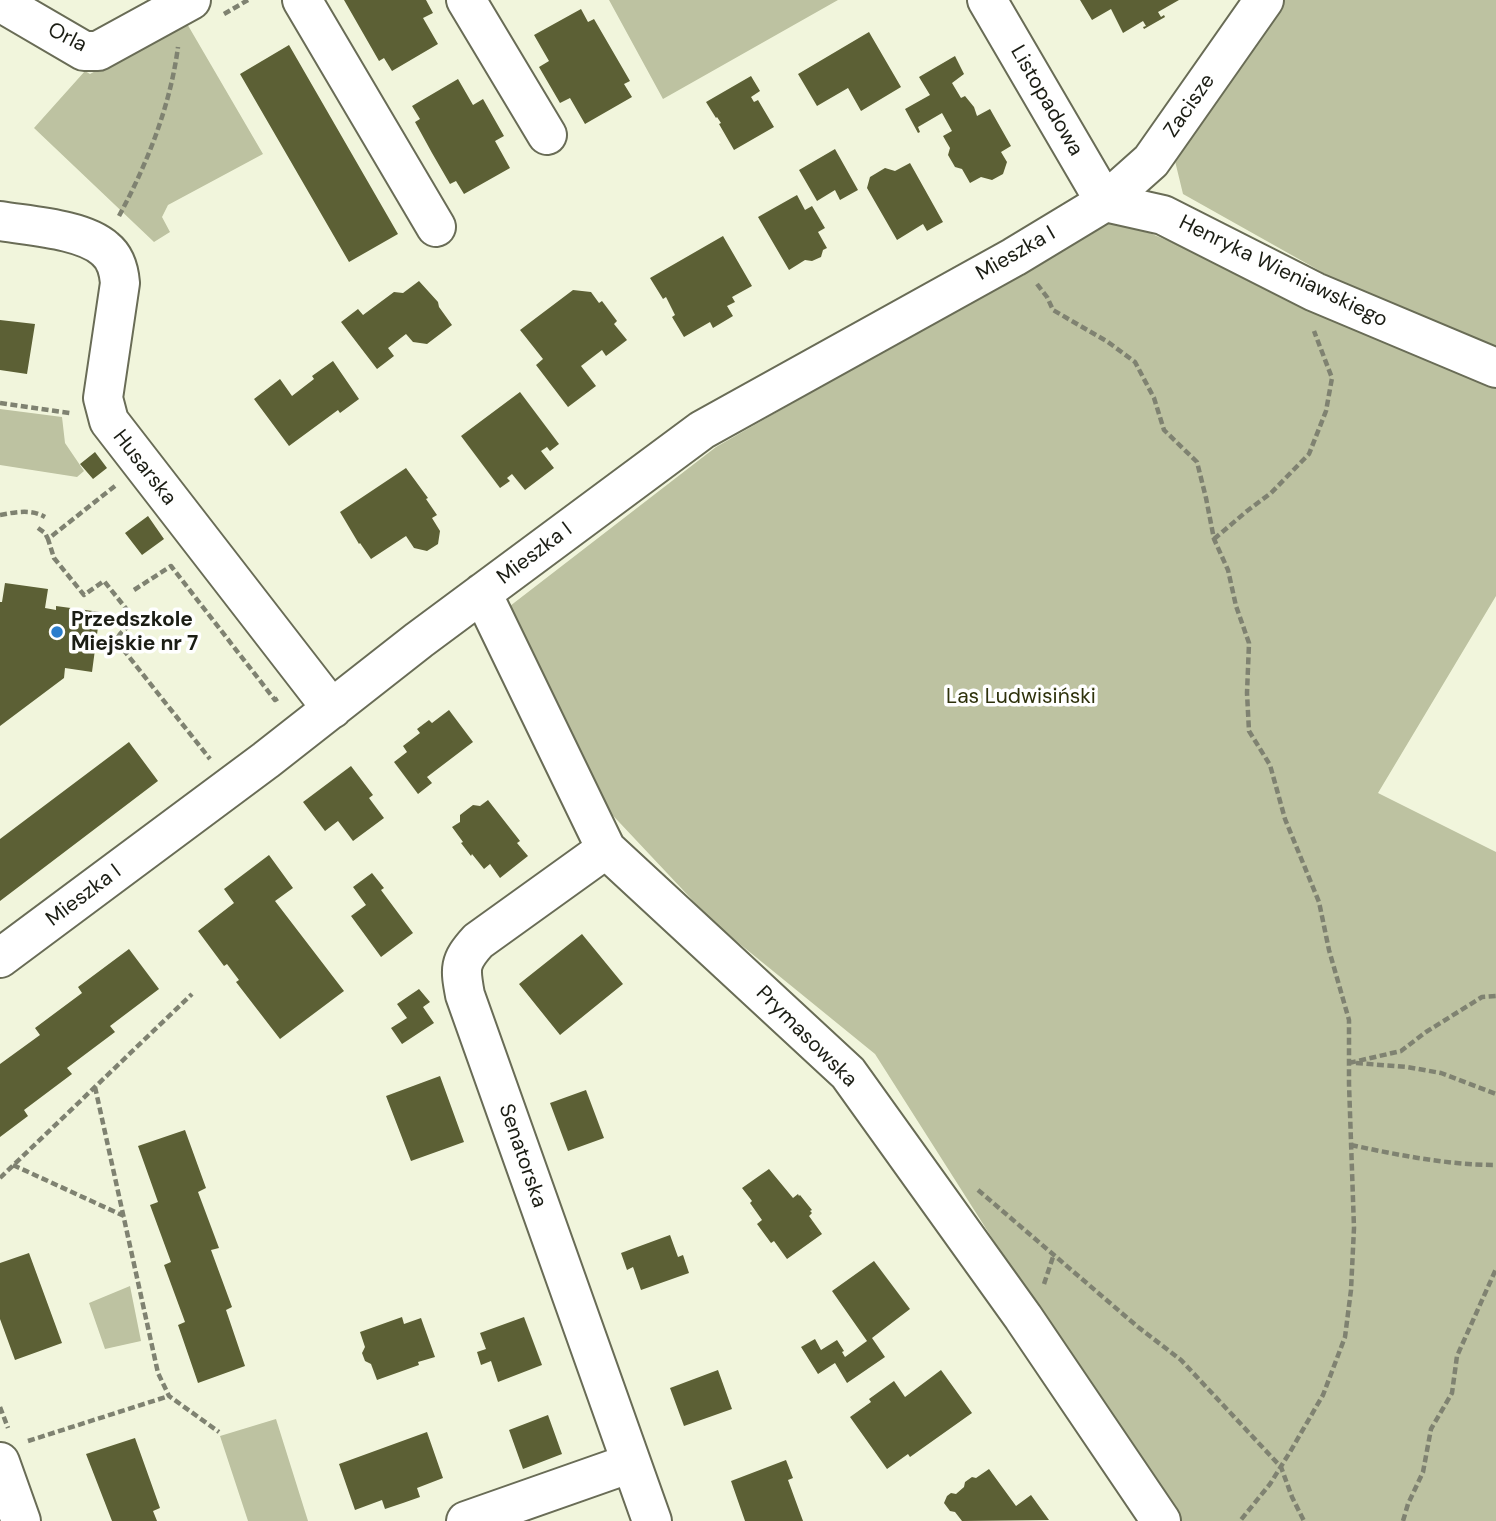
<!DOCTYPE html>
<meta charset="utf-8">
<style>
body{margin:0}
canvas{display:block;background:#f1f5dc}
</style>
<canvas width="1496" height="1521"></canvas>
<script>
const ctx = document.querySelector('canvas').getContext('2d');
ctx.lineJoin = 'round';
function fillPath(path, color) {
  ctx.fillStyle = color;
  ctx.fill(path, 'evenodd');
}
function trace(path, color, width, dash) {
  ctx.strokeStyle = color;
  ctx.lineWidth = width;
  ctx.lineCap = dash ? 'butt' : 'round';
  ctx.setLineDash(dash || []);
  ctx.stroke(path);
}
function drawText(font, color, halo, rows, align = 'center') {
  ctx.font = font + ' "DM Sans",sans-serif';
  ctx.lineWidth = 7;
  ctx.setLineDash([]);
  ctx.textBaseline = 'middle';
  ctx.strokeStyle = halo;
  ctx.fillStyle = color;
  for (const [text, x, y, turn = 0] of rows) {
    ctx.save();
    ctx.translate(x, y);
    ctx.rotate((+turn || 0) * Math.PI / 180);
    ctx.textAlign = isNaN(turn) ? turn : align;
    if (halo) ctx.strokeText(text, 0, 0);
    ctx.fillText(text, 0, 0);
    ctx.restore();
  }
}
const green = new Path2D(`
 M609 0H838L663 99Z
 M1285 0H1496V350L1377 303 1183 194 1175 161Z
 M186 22 263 154 168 205 162 217 170 232 154 242 34 128 85 71 90 74Z
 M1108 222 1138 228 1496 381V596L1378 793 1496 852V1521H1179L1067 1356 875 1054 714 923 603 805 510 606 716 447Z
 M0 409 62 417 65 443 84 471 77 477 0 465Z
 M130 1286 141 1341 105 1349 89 1303Z
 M276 1419 308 1521H248L220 1436Z`);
const building = new Path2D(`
 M344 0H426L433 13 423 18 438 44 392 71 384 58 379 61Z
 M1080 0H1179L1158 12 1161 17 1164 15 1165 17 1144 29 1143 27 1146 26 1143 21 1123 33 1111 9 1092 20Z
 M581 9 588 22 594 19 630 81 624 84 632 97 585 124 570 98 560 103 539 67 549 61 534 35Z
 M869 32 901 87 861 111 848 88 817 106 798 74Z
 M289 45 398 234 349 262 240 74Z
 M955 56 964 74 952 83 961 98 965 96 974 107 977 116 990 109 1011 146 1001 152 1007 162 1003 174 992 180 981 177 970 183 962 169 955 167 948 155 950 148 943 136 952 131 942 113 918 127 920 132 918 133 905 109 930 95 919 77Z
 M751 76 760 91 751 97 754 102 758 100 774 127 734 150 719 124 721 123 717 117 716 118 706 102Z
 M458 79 473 105 483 99 504 136 495 141 510 168 464 194 456 181 450 184 432 153 415 122 420 119 412 106Z
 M835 149 858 190 840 200 835 190 817 201 799 170Z
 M910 163 943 222 927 231 923 224 897 240 867 188 870 177 885 168 895 171Z
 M797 195 805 210 812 206 825 228 818 232 827 248 823 250 821 257 812 261 805 260 789 270 758 217Z
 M723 236 752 286 732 297 735 302 727 306 733 316 713 328 710 322 684 337 672 317 675 315 666 297 663 299 650 278Z
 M419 281 438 302 439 307 452 325 427 344 413 342 406 334 388 348 394 356 377 369 341 322 358 309 363 315 394 292 403 293Z
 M573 290 591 292 599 303 602 301 617 321 614 324 627 340 606 356 602 350 581 366 596 386 568 407 536 365 543 359 520 330Z
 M0 320 35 324 27 374 0 370Z
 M333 361 359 399 340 413 338 410 289 446 254 399 280 379 292 396 314 379 312 376Z
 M520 392 559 444 550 451 547 447 541 451 554 468 525 490 512 474 507 478 510 481 500 488 461 436Z
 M95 452 107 468 93 479 80 464Z
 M406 468 428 498 426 499 437 515 432 518 440 531 438 544 427 551 414 548 406 536 371 559 360 543 359 544 340 512Z
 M148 516 164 539 142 555 125 533Z
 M5 583 48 589 45 608 56 610V606L100 612 92 672 65 668 64 678 0 726V602H2Z
 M449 710 473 742 427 777 432 783 418 794 394 762 407 752 403 746 420 733 417 729 429 720 432 723Z
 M129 742 158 781 0 901V839Z
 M351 766 373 795 369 798 384 818 353 841 338 821 325 831 303 802Z
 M488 800 520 841 517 843 528 856 500 878 490 864 484 869 472 854 471 856 461 843 463 842 452 827 460 822V815L473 805 480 806Z
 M269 855 293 888 275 901 344 991 280 1039 236 982 239 980 227 964 224 966 198 931 234 903 224 889Z
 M372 873 384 888 381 890 413 933 381 957 351 916 366 905 353 887Z
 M582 934 623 984 560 1035 519 984Z
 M129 949 159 989 110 1026 115 1032 67 1068 72 1074 24 1110 28 1116 0 1137V1064L40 1035 35 1028 82 993 78 987Z
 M419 989 430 1002 423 1007 434 1023 402 1044 391 1028 407 1018 397 1004Z
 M440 1076 464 1142 411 1161 386 1096Z
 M586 1090 604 1138 568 1151 550 1103Z
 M185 1130 206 1188 198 1192 219 1248 211 1250 232 1307 226 1310 245 1366 198 1383 178 1325 185 1322 164 1265 171 1262 150 1205 158 1202 138 1146Z
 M769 1169 793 1198 798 1194 799 1196 800 1195 812 1210 810 1211 812 1213 809 1216 822 1234 787 1259 774 1241 771 1243 757 1224 762 1220 750 1203 752 1201 742 1188Z
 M670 1235 678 1257 683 1255 689 1273 641 1290 633 1267 627 1270 621 1253Z
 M29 1253 62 1343 15 1360 0 1319V1263Z
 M874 1261 910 1309 872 1338 885 1357 847 1383 835 1363 818 1374 801 1347 815 1339 821 1350 837 1340 844 1351 842 1352 845 1357 867 1341 832 1291Z
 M402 1317 404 1324 421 1318 435 1357 418 1362 419 1365 377 1380 371 1364 365 1361 362 1353 365 1347 360 1332Z
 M524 1317 542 1365 498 1382 491 1361 481 1365 477 1352 486 1349 480 1333Z
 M718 1370 732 1409 684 1426 670 1388Z
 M941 1370 972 1413 910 1457 908 1454 887 1469 850 1417 871 1402 869 1399 894 1381 905 1397Z
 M548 1415 562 1454 523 1469 509 1430Z
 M427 1432 443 1478 417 1488 420 1497 403 1503 385 1509 382 1500 355 1510 339 1464Z
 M135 1438 160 1508 153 1511 157 1521H112L86 1454Z
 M786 1460 793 1478 788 1480 803 1521H745L731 1481Z
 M989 1469 1016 1506 1031 1495 1049 1520 962 1521 955 1512 950 1511 944 1503 947 1496 951 1493 956 1494 964 1487 965 1482 972 1477 976 1478Z`);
const path = new Path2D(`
 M224 14 248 0
 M119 216C147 164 170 107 178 47
 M1037 284 1047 297 1053 310 1108 342 1135 362 1154 398 1164 430 1197 462 1206 498 1214 539 1228 570 1236 606 1249 643 1247 693 1249 731 1270 765 1285 819 1319 902 1329 950 1349 1020V1084L1354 1228 1351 1290 1345 1337 1323 1395 1290 1452 1270 1484 1240 1521
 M0 403 70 413
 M115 486 48 539 54 558 84 595 104 581 132 616C133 630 115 630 118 643L210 759
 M0 515C16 512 31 509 45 517
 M38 528 45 533 48 539
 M1214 539 1247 511 1271 493 1309 454 1326 411 1332 378 1314 331
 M134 590 171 566 275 700 280 697
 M1349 1063 1401 1051 1426 1032 1482 997 1496 996
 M1356 1063 1407 1067 1441 1073 1496 1094
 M95 1087 158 1373 169 1396 219 1432
 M1351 1145C1398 1155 1448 1165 1496 1165
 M13 1165 124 1216
 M0 1178 192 994
 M978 1190 1138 1327 1181 1360 1281 1467 1292 1497 1304 1521
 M1044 1284 1054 1254
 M0 1407 8 1428
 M28 1441 169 1396
 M1403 1521 1408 1504 1423 1472 1431 1429 1452 1393 1457 1356 1496 1269`);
const minor = new Path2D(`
 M302 0 436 227
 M466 0 547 135
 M987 0 1105 202
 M0 2 84 51H98L191 0
 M1105 202 1163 215 1315 292 1496 368
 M0 221C29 226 83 229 105 249 115 257 119 271 120 283L103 398 109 421 332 709
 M482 593 606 849 848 1073 1023 1317 1161 1521
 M606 849 478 941C459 962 460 968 465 995L652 1521
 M0 958 266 760 419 640 702 430 1014 257 1105 202 1151 161 1264 0
 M0 1462 21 1521
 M466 1521 631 1463`);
const markers = [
 [57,632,7,"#2b7dcc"]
];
const streetNames = [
 ["Orla",67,38,27],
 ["Listopadowa",1046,101,60],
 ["Zacisze",1190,106,-55],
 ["Mieszka I",1016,254,-30],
 ["Henryka Wieniawskiego",1283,272,26],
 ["Husarska",144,468,52],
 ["Mieszka I",535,554,-37],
 ["Mieszka I",84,896,-37],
 ["Prymasowska",806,1037,45],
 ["Senatorska",522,1156,71]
];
const poiNames = [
 ["Przedszkole",71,620],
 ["Miejskie nr 7",71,644]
];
const parkNames = [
 ["Las Ludwisiński",1021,697]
];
fillPath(green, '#bdc2a1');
fillPath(building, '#5c6035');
trace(minor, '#696c56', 42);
trace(path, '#7f8271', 4.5, [7, 3.5]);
trace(minor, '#fff', 38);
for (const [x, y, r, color] of markers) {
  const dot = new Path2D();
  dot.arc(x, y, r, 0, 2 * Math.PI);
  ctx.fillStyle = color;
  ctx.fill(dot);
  trace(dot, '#fff', 2.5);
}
drawText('21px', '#1b1d14', '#fff', streetNames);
drawText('bold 21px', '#1b1d14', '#fff', poiNames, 'left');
drawText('21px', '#2e310b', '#fff', parkNames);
</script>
